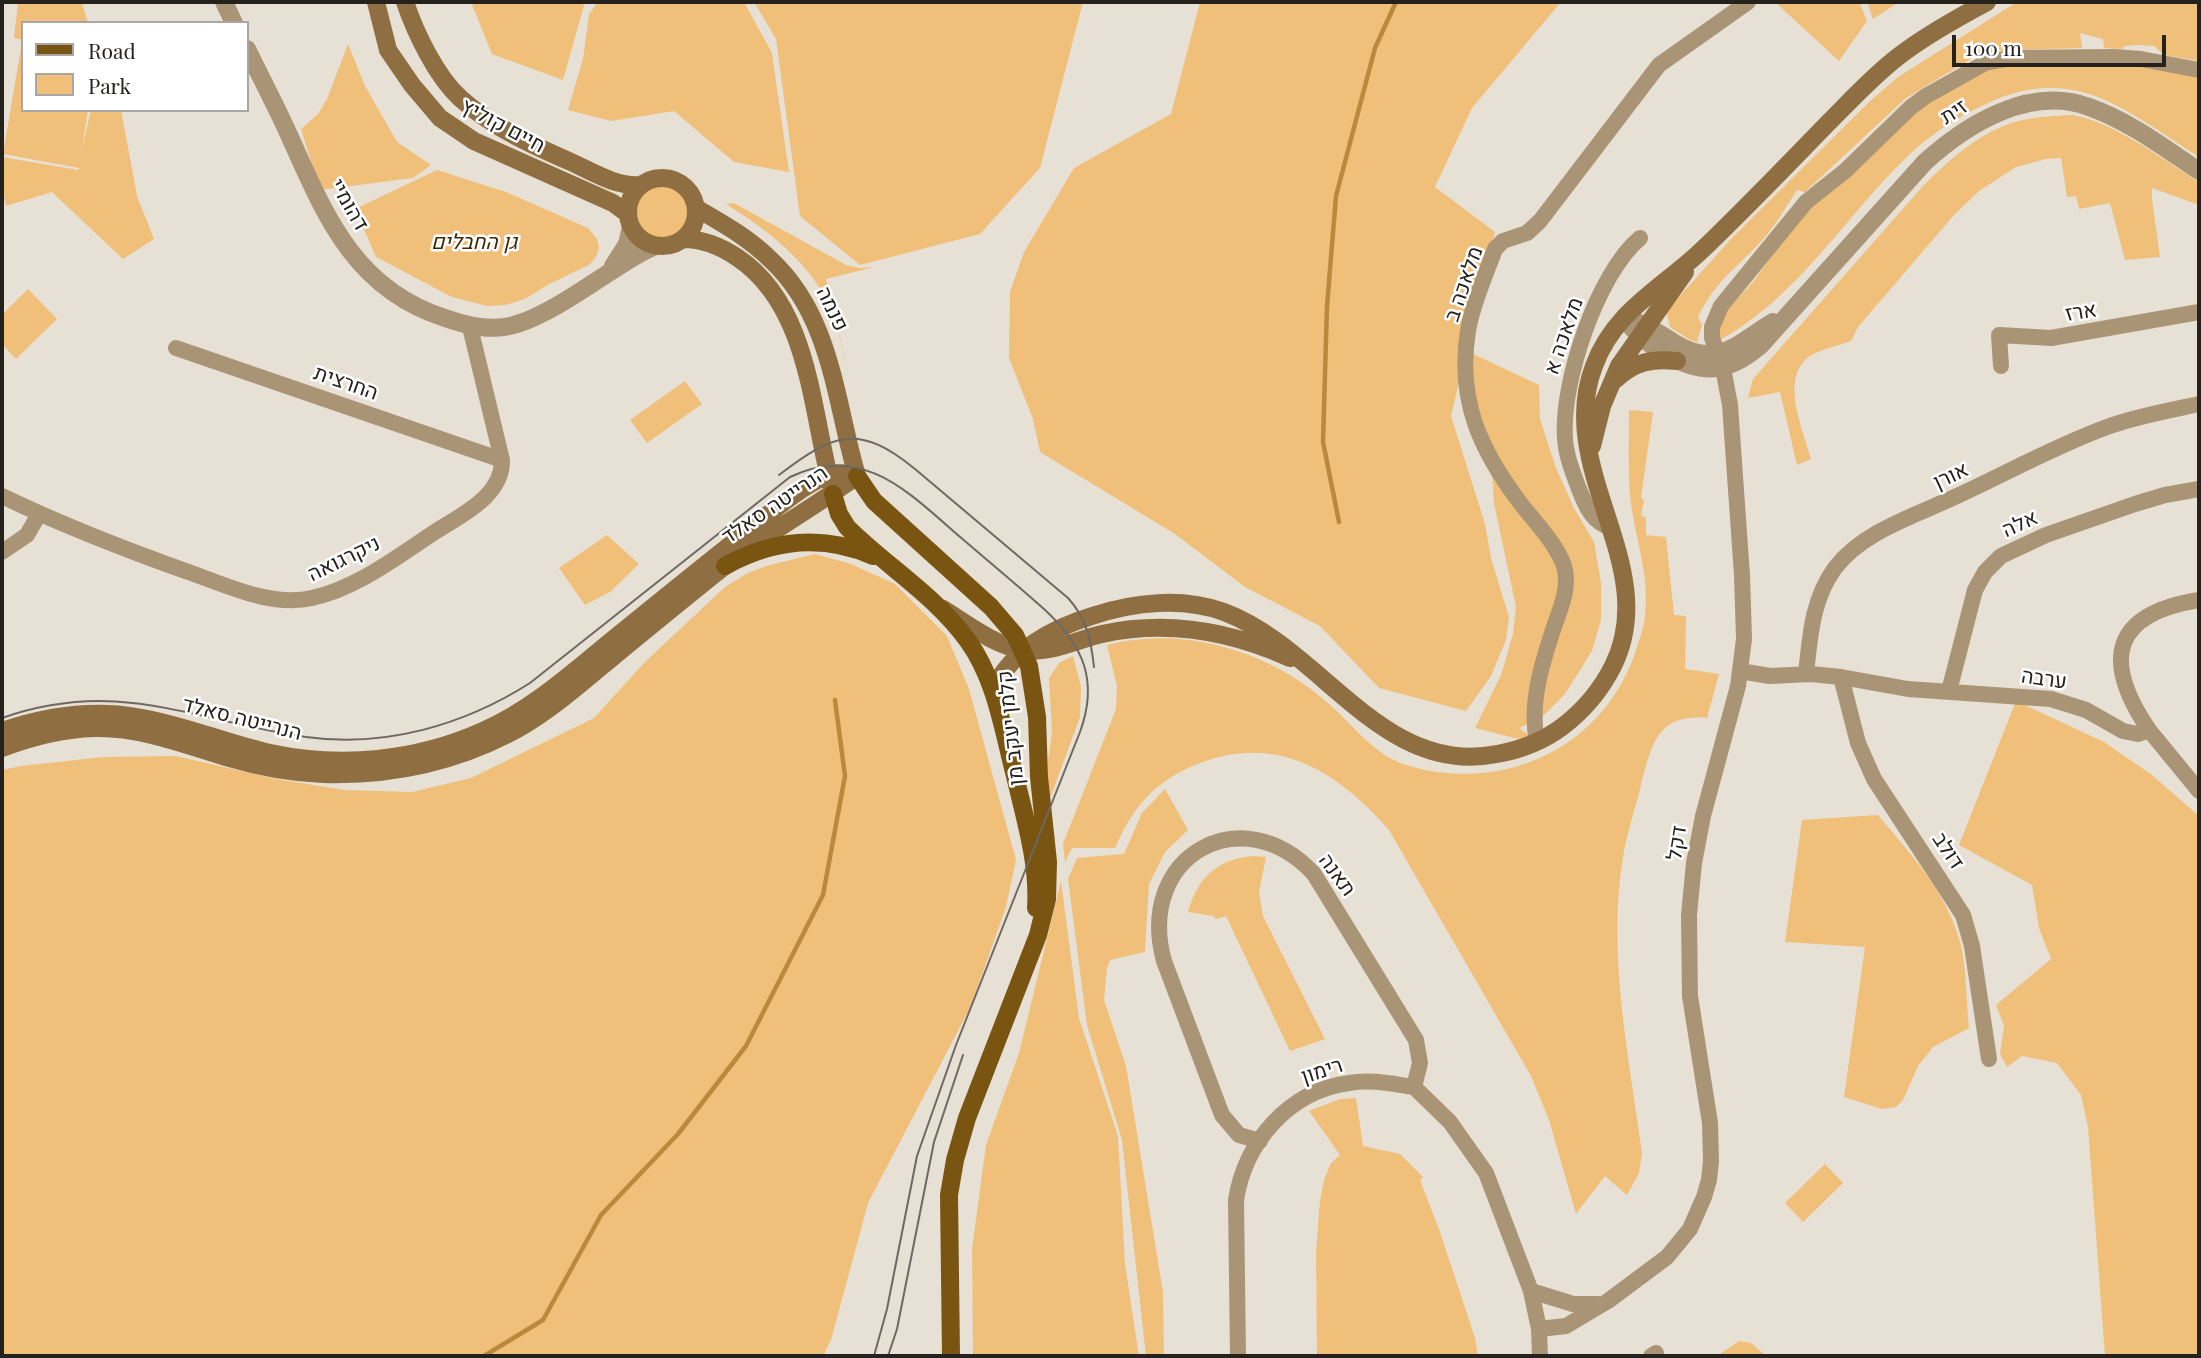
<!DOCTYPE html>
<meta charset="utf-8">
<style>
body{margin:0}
#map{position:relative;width:2201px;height:1358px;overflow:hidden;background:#e7e0d5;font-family:"Playfair Display",serif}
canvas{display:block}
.frame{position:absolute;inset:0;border:4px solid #25221e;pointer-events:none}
.legend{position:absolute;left:21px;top:21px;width:228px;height:91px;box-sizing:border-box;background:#fff;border:2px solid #a8a7a5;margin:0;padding:9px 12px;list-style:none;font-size:21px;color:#25221e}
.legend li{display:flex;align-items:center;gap:14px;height:35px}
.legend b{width:35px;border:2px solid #a8a7a5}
.scale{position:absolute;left:1952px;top:35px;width:214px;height:32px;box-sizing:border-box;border:4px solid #25221e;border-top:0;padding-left:9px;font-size:21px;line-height:24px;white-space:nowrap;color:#25221e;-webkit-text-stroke:5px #fff;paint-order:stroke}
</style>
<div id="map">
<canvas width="2201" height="1358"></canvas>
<div class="frame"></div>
<ul class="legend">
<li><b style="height:9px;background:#7a5411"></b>Road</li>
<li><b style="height:19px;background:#f0bf7a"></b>Park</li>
</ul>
<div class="scale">100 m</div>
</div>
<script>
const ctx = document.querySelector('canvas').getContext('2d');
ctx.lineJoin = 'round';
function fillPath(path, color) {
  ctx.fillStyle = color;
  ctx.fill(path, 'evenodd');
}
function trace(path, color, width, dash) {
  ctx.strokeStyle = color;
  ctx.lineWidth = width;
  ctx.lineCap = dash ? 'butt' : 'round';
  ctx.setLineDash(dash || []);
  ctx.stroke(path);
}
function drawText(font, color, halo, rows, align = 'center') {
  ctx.font = font + ' "Playfair Display",Heebo,serif';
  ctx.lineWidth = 5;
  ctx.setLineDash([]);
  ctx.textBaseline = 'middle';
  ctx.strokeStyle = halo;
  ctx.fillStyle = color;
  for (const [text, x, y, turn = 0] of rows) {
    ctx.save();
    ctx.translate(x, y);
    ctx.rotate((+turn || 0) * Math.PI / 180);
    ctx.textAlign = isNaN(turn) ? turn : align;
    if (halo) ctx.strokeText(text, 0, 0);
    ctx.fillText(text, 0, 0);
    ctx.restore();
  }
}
const green = new Path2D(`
 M18 2H82L88 23H23V40L14 38Z
 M471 2H585L563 80 492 54Z
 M598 2H744L772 53 789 172 734 162 674 111 611 121 568 110 583 59 589 14Z
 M754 2H1083L1040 168 980 234 860 265 800 216 776 39Z
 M1200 2H1561L1472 108 1435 187 1495 232 1451 416 1485 524 1491 558 1509 617 1506 640 1491 676 1466 711 1379 688 1320 626 1245 587 1175 534 1040 452 1033 419 1009 358 1010 292 1024 252 1074 168 1171 114Z
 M1775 2H1859L1867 21 1839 61Z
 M1867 2H1899L1873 19Z
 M2017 2H2199V61L2164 55 2154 46 2139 45 2125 46 2121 49 2104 48 2103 39 2080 33 2082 48 2007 50 1976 56 1906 98 1805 192 1797 190C1788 204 1779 219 1769 232 1743 264 1717 277 1698 317L1702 325 1697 342 1690 340 1670 327 1667 314 1669 308 1731 239 1869 102 1898 77Z
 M348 44 365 86 397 142 431 165 413 178 320 190 301 129 318 114 327 99Z
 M21 48 23 49V110H88L82 149 91 110H121L137 196 154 239 123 259 52 192 6 206 2 185V157L78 170 79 168 3 154Z
 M2128 64 2199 75V157C2167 137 2125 105 2089 94 2053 83 2019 88 1986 104 1958 117 1932 133 1910 154 1857 204 1818 266 1761 312 1746 323 1733 334 1717 341L1721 316 1753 282 1810 203 1927 101 1970 77 2001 65Z
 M2072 115C2113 121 2163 160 2199 182V205L2152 188V199L2160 257 2125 260 2110 203 2079 209 2076 196 2067 197 2061 158 2046 159 2016 167 1979 191 1954 215 1858 327 1851 341C1838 346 1821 349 1810 356 1779 378 1803 429 1811 459L1797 465 1780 392 1748 398 1753 379 1923 186C1950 159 1984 128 2023 120 2039 116 2056 116 2072 115Z
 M437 170 506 192 588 228 597 239 599 247 596 257 589 265 549 284 525 299 505 305 487 306 452 297 376 257 355 209Z
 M635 213a27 27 0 1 1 54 0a27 27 0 1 1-54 0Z
 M734 203 846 265 859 268 874 267 826 279 850 382C845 360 841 336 833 314 814 265 769 231 726 204Z
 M28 289 57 319 16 359 2 344V315Z
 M1473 354 1539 385 1540 419 1556 468 1574 508 1594 542 1601 583V620L1592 651 1565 694 1540 719 1519 728 1542 745 1475 728 1501 675 1513 634 1516 607 1494 503 1490 442 1475 397Z
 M685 381 702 404 647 443 630 420Z
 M1629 410 1653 412 1641 498 1644 500 1641 515 1646 518V535L1666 537 1674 615 1686 616 1685 669 1719 674 1707 718C1655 713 1651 748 1640 789 1635 810 1628 830 1624 851 1606 951 1629 1055 1642 1153L1639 1173 1627 1195 1605 1176 1576 1214 1549 1120 1531 1076 1389 830C1334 767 1271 730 1188 768 1150 786 1131 811 1115 848H1072L1065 862 1063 844 1116 709 1117 686 1107 645C1183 625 1270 651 1328 703 1353 725 1374 755 1406 765 1501 794 1600 750 1634 656 1638 643 1644 629 1645 615 1650 573 1634 536 1630 495 1628 467 1629 438 1629 410Z
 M607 535 639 564 610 592 585 605 559 568Z
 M815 554 851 564 895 584 947 636 969 689 1016 860 1006 907 971 1006 868 1203 831 1340 823 1356H2V770L21 766 103 757 176 756 276 779 345 790 412 792 471 778 594 718 645 662 725 587 748 573 766 566Z
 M1073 656 1081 687 1080 717 1051 796 1048 794V760L1052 733 1049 678 1059 663Z
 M2016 701 2104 742 2152 775 2199 816V1356H2105L2088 1127 2081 1095 2057 1063 2022 1056 2007 1067 2000 1054 2004 1026 1996 1005 2051 959 2039 928 2032 885 1959 845Z
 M1165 789 1188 830 1165 852 1149 884 1145 952 1110 960 1107 968 1104 1000 1126 1066 1163 1292 1164 1356H1146L1122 1140 1087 1025 1068 879 1077 858 1124 854 1142 813Z
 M1878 815C1911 855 1946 891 1960 942 1967 967 1966 1002 1969 1028L1933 1047 1918 1066 1903 1100 1896 1107 1882 1109 1844 1097 1865 947 1785 942 1802 820Z
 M1254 856 1266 857 1259 892 1263 916 1325 1039 1290 1051 1226 916 1216 919 1213 916 1188 912C1198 877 1217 859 1254 856Z
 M1061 881 1079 1018 1118 1136 1125 1264 1139 1356H973L972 1249 986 1145 1019 1053Z
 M1356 1098 1363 1146 1400 1154 1423 1177 1420 1180 1440 1232 1475 1338 1478 1356H1317L1316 1252 1320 1201 1324 1180 1331 1163 1340 1155 1309 1111 1340 1099Z
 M1825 1164 1843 1183 1803 1222 1785 1203Z
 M1739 1341 1751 1343 1766 1356H1717Z`);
const stream = new Path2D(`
 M1339 522 1323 442 1327 306 1336 196 1375 48 1396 2
 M484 1356 543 1320 601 1215 678 1134 746 1046 823 895 845 776 835 700`);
const minor = new Path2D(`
 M176 348 502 460
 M2001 366 1999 335 2051 338 2199 312
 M2 496C64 526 129 551 194 574 230 587 273 607 312 598 358 588 399 555 438 530 463 514 503 495 502 460L470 327
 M1611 528C1592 522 1586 507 1579 489 1573 473 1566 456 1565 438 1561 383 1597 274 1640 238
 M2 552 27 535 39 514
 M1740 671 1770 676 1811 674 1841 677 1908 689 2051 699 2086 710 2123 731 2138 734 2149 730C2102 661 2111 614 2199 600
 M1806 674C1810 637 1812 599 1835 568 1863 531 1917 515 1957 496 2007 473 2055 446 2107 427 2137 416 2168 411 2199 404
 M1841 677 1858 743 1874 779 1963 915 1972 946 1989 1059
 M1949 691 1975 590 1985 572 2001 556 2046 535 2135 504 2165 495 2199 489
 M2149 730 2199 791
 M1537 742C1529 704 1542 663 1554 627 1560 609 1569 590 1565 570 1561 549 1534 521 1521 504 1480 450 1457 400 1468 331 1472 305 1486 274 1495 249L1503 241 1527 233 1540 221 1659 65 1748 2
 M1414 1087 1450 1122 1486 1173 1531 1291 1539 1329 1540 1356
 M1260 1141 1239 1135 1222 1115 1164 961C1135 856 1242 796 1314 874L1416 1040 1420 1063 1414 1087
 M1531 1291 1573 1304H1598
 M1539 1329 1566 1326 1608 1301 1667 1257 1690 1229 1704 1197 1709 1180 1711 1161 1710 1123 1690 996 1689 915 1694 863 1703 816 1738 686 1744 639 1742 575 1730 405 1723 368 1712 338V327L1721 306 1806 202 1845 171 1911 107 1926 96 1985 63 2010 58 2114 57 2141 59 2199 70
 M1238 1356 1236 1200C1245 1142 1289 1091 1349 1083 1372 1079 1392 1084 1414 1087
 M1651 1356 1656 1353`);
const tertiary = new Path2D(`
 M224 2 234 23
 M247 49C261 78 276 106 289 135 325 215 354 289 445 318 468 326 493 332 517 324 545 316 584 289 610 272 625 263 639 252 656 246
 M613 266 627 244 631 227
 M1624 318C1637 335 1646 342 1665 354 1702 375 1727 374 1760 346L1925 162C1967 124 2030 85 2089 107 2129 121 2164 148 2199 171
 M1634 321C1649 326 1662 335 1676 344 1718 369 1738 343 1773 322`);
const secondary = new Path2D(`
 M376 2 388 50 412 85 440 118 474 141 613 203 628 214
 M405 2C415 32 436 76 460 98 492 127 532 145 571 162 593 172 616 187 641 185
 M628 212a34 34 0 1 1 68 0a34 34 0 1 1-68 0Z
 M696 208C722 223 749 238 771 260 832 317 835 401 857 476
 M683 239C703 239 722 247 738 258 809 306 811 408 831 485
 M1615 380C1634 362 1652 358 1677 361
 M1592 446 1602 406 1619 366 1685 272
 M943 609C967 624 995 646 1024 650 1051 654 1076 640 1102 634 1166 620 1230 631 1290 658
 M993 689C1014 649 1050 629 1092 616 1134 602 1182 597 1224 612 1321 648 1382 777 1497 754 1520 750 1543 741 1562 727 1583 711 1601 690 1613 666 1663 566 1554 470 1594 366 1614 311 1662 288 1701 251 1745 209 1787 165 1830 121 1852 99 1874 75 1899 56 1926 35 1957 18 1987 2
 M2 731C46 716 91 709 137 717 182 724 225 743 270 753 341 768 416 761 483 731 533 709 574 671 616 637 659 602 701 568 744 534 770 514 796 489 826 476 836 471 848 474 857 476
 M2 748C31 737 64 729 95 728 141 727 186 745 229 758 259 767 292 773 323 774 387 776 451 763 508 734 542 717 573 690 602 666 642 633 681 601 721 569 764 535 813 508 857 476`);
const primary = new Path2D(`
 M857 476 874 501 991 607 1015 635 1029 666 1037 717 1039 777 1048 862 1047 899 1038 935 967 1118 955 1160 949 1195 951 1356
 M833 494 839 514 847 527C886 566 935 595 968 641 996 680 1003 730 1015 776 1025 819 1039 864 1036 908
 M725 566C772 540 823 534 873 556`);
const tram = new Path2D(`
 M779 475C833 434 858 422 915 469L1068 598C1087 619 1091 640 1094 667
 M2 718C119 677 193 721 306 737 385 748 464 725 530 683L790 477C863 443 908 492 959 536 987 560 1016 584 1044 609 1083 645 1099 680 1080 732L956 1045 917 1156 887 1309 874 1356
 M888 1356 897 1329 934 1142 963 1055`);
const streetNames = [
 ["זית",1954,112,-32],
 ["חיים קוליץ",503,126,28],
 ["דהומיי",349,205,60],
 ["מלאכה ב",1464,284,-71],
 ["פנמה",832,309,64],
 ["ארז",2081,312,-9],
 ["מלאכה א",1564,336,-71],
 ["החרצית",346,383,19],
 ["אורן",1951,476,-25],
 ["הנרייטה סאלד",775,505,-34],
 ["אלה",2020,524,-24],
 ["ניקרגואה",344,559,-26],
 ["ערבה",2044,679,8],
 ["הנרייטה סאלד",242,719,14],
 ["קלמן יעקב מן",1011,728,-96],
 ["דקל",1677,843,-81],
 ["דולב",1948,851,56],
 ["תאנה",1337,875,54],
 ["רימון",1322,1071,-18]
];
const parkNames = [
 ["גן החבלים",474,242]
];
fillPath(green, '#f0bf7a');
trace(stream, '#ba893e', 4.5);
trace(minor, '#aa9476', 16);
trace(tertiary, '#aa9476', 18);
trace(secondary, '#8f6f41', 18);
trace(primary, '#7a5411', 18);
trace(tram, '#6d6862', 2);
drawText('21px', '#25221e', '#fff', streetNames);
drawText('italic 21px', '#3f2a09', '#fff', parkNames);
</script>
